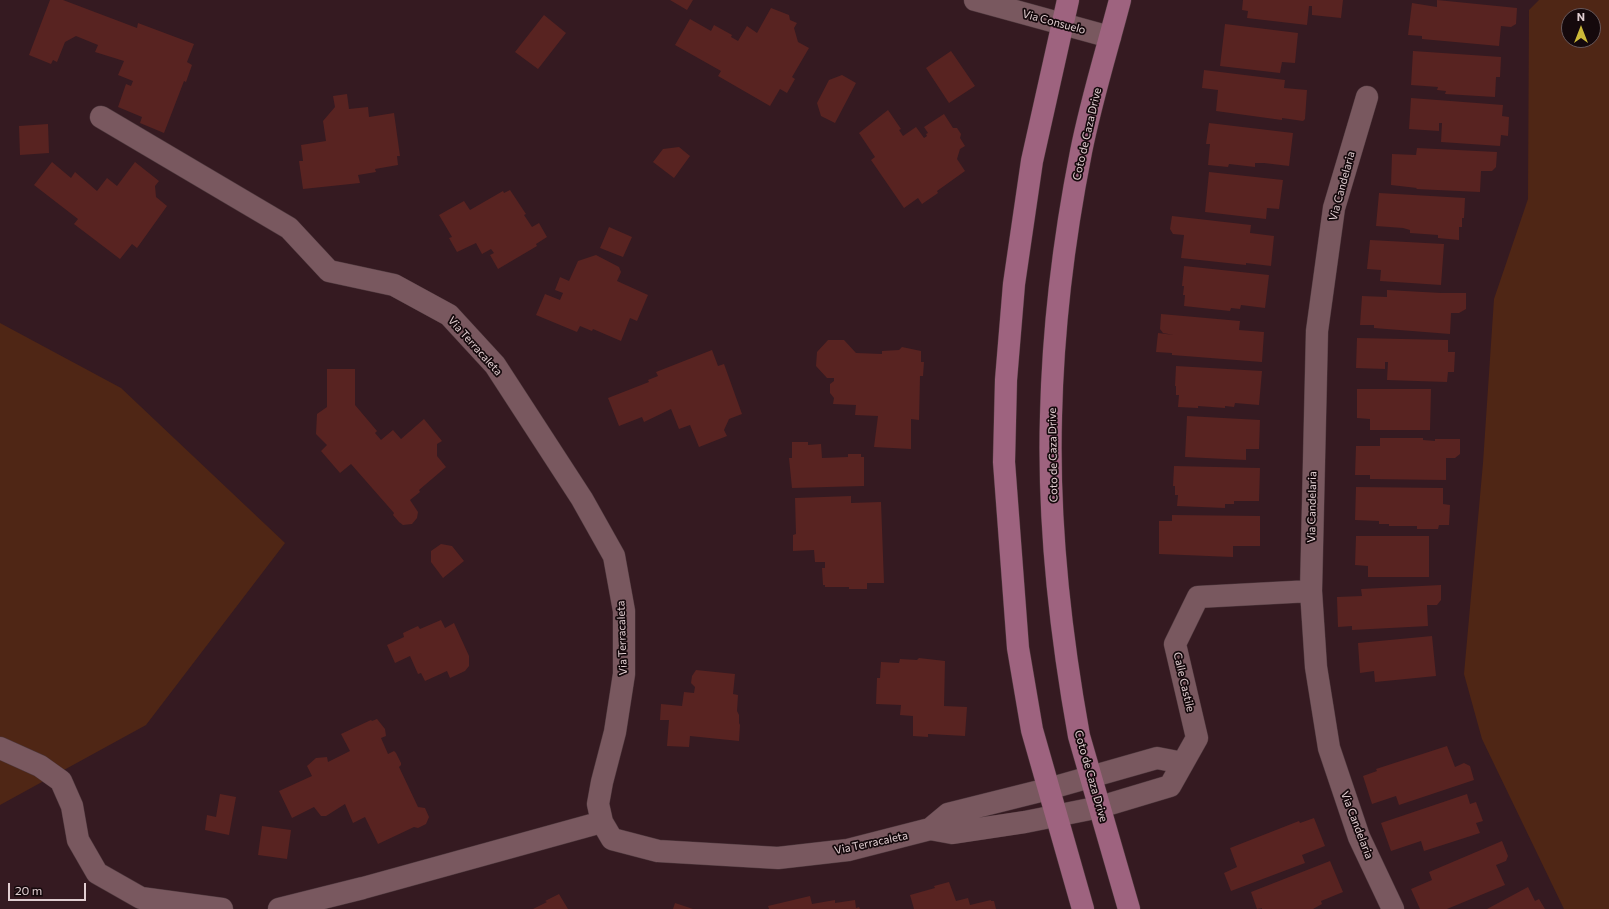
<!DOCTYPE html>
<style>
body{margin:0}
#map{position:relative;width:1609px;height:909px;overflow:hidden;background:#351a21;font-family:Commissioner,sans-serif}
canvas{display:block}
.north{position:absolute;left:1561px;top:8px;width:40px;height:40px;box-sizing:border-box;background:#15090c;border:1px solid #67585b;border-radius:50%;rotate:0deg;font-size:11px;font-weight:700;line-height:16px;text-align:center;color:#e1ced1}
.north::after{content:'';display:block;margin:auto;width:14px;height:18px;background:#cdb938;clip-path:polygon(50% 0,100% 100%,50% 72%,0 100%)}
.scale{position:absolute;left:8px;top:883px;width:78px;height:18px;box-sizing:border-box;border:2px solid #e1ced1;border-top:0;padding-left:5px;font-size:12px;line-height:14px;white-space:nowrap;color:#e1ced1;-webkit-text-stroke:3px #15090c;paint-order:stroke}
</style>
<div id="map">
<canvas width="1609" height="909"></canvas>
<div class="north">N</div>
<div class="scale">20 m</div>
</div>
<script>
const ctx = document.querySelector('canvas').getContext('2d');
ctx.lineJoin = 'round';
function fillPath(path, color) {
  ctx.fillStyle = color;
  ctx.fill(path, 'evenodd');
}
function trace(path, color, width, dash) {
  ctx.strokeStyle = color;
  ctx.lineWidth = width;
  ctx.lineCap = dash ? 'butt' : 'round';
  ctx.setLineDash(dash || []);
  ctx.stroke(path);
}
function drawText(font, color, halo, rows, align = 'center') {
  ctx.font = font + ' Commissioner,sans-serif';
  ctx.lineWidth = 3.5;
  ctx.setLineDash([]);
  ctx.textBaseline = 'middle';
  ctx.strokeStyle = halo;
  ctx.fillStyle = color;
  for (const [text, x, y, turn = 0] of rows) {
    ctx.save();
    ctx.translate(x, y);
    ctx.rotate((+turn || 0) * Math.PI / 180);
    ctx.textAlign = isNaN(turn) ? turn : align;
    if (halo) ctx.strokeText(text, 0, 0);
    ctx.fillText(text, 0, 0);
    ctx.restore();
  }
}
const green = new Path2D(`
 M1539 0H1609V909H1564L1482 739 1464 674 1483 463 1494 299 1528 199 1529 10ZM1569 16H1593V40H1569Z
 M0 323 121 388 285 543 146 725 0 805Z`);
const building = new Path2D(`
 M50 0H63L137 28 138 23 194 44 187 62 192 65 186 82 184 81 164 133 140 123 142 117 118 107 126 84 131 86 133 81 118 75 124 61 95 52 98 45 76 36 65 42 57 62 53 60 51 64 29 55Z
 M670 0H693L687 10Z
 M1243 0H1343L1341 18 1312 15V6H1309L1307 25 1247 18 1248 11 1242 10Z
 M1437 0 1517 8 1516 24 1511 27 1501 26 1499 46 1422 39V36L1408 35 1412 3 1437 7Z
 M771 8 789 15 790 20 797 23 794 28 798 42 809 48 792 77 795 79 787 93 780 89 770 106 718 76 721 71 675 45 690 19 711 31 714 25 732 35 731 37 738 41 747 26 757 33Z
 M544 15 566 33 538 69 515 52Z
 M1225 24 1298 33 1295 63 1282 62 1280 73 1220 66Z
 M951 51 975 86 949 103 926 68Z
 M1413 51 1501 57 1500 77H1496L1495 97 1445 94 1446 91 1437 90 1438 87 1411 85Z
 M1204 70 1285 80 1284 88 1307 90 1305 119 1303 121 1282 118V120L1216 111 1218 90 1202 88Z
 M842 75 856 83 835 123 821 116 817 103 829 80Z
 M347 94 349 109 368 107 369 117 394 113 400 156H397L398 165 375 169 376 172 358 175 360 183 303 189 299 161H303L301 145 326 141 323 121 335 107 333 96Z
 M1411 98 1503 105 1502 116 1509 117 1508 136 1501 135 1500 146 1441 142 1442 123H1439V131L1409 129Z
 M888 110 901 129 899 130 903 136 916 127 924 138 927 136 926 134 928 133 924 127 944 114 953 128H957L961 134 960 138 965 146 960 149 957 159 965 171 937 191 938 193 922 204 918 198 904 208 871 160 875 157 859 133Z
 M1209 123 1293 133 1289 166 1264 163H1255V167L1229 164 1228 167 1208 165 1210 144H1206Z
 M48 124 49 153 20 155 19 126Z
 M679 147 690 156 674 178 653 162 663 149Z
 M1417 148 1497 152 1496 167 1492 171H1481L1480 192 1416 189 1417 188 1391 185 1392 154 1416 155Z
 M52 162 71 178 75 172 97 191 107 178 117 186 135 162 159 181 155 186 156 197 167 206 137 248 132 244 120 259 74 224 78 219 34 185Z
 M1209 172 1283 180 1279 209 1267 208 1266 219 1205 212Z
 M510 190 526 214 524 215 532 227 539 223 547 237 536 244 537 246 498 269 490 255 494 253 491 249 482 254 476 243 457 252 449 238 452 237 439 215 464 201 470 210 503 191 504 193Z
 M1379 193 1465 198 1464 218H1462V227H1459V240L1438 238V235L1410 233V230L1403 228 1376 226Z
 M1172 216 1251 225 1250 233 1274 236 1271 266 1246 263V265L1181 258 1184 235 1173 234 1170 229Z
 M609 227 632 237 623 257 600 248Z
 M1370 240 1444 244 1441 285 1380 281 1381 270 1367 269Z
 M596 255 619 267 621 272 617 281 648 295 637 321 630 318 621 341 593 329 592 331 580 326 577 332 536 315 545 294 560 300 563 293 555 290 560 277 569 281 578 261Z
 M1184 266 1269 275 1265 308 1241 305 1240 309 1231 308 1230 311 1184 306 1185 295H1183L1184 286H1182Z
 M1387 290 1441 293H1466V309L1459 313H1451L1450 334 1374 328V325H1360L1362 296 1387 297Z
 M1161 314 1240 321 1239 330 1264 332 1262 362 1172 355V353L1156 352 1158 333 1174 335 1163 333 1160 329Z
 M1357 338 1448 340V352H1455L1454 372H1448L1447 382 1387 380 1388 362H1385V369L1356 368Z
 M828 340H844L856 353 882 354V351L899 350 902 347 921 351V362H924L923 376H920L919 420 911 419V449L874 447 878 416 855 415 856 405 833 404 834 398 830 393V384L834 381V378H827L816 366 817 352Z
 M712 350 718 366 724 364 742 414 729 419 724 430 727 436 699 447 690 425 679 429 671 409 644 422 642 417 619 426 608 398 649 382 648 380 658 376 656 372Z
 M1176 366 1262 371 1259 405 1235 403 1234 407 1225 406V408L1198 406V408L1178 407 1179 395H1176V386H1175Z
 M327 369H355V405L377 431 375 433 381 440 393 430 401 439 424 419 442 441 437 444V456L446 467 419 490 420 492 410 500 418 512 417 518 412 524 403 525 399 522 393 515 394 513 351 464 340 473 321 451 327 445 316 434 317 414 327 407Z
 M1357 389H1431L1430 430H1370V419L1357 418Z
 M1187 416 1260 420 1259 449H1246V460L1185 457Z
 M1380 438H1423V440L1435 441V439H1460V454L1455 458H1446V480L1370 479V475H1355L1356 446H1380Z
 M792 442H808V445L821 444 822 458 848 457V454H861V457H864V486L792 488 789 458H792Z
 M1174 466 1260 468 1259 501H1234V504H1225V508L1177 506 1178 495H1175V486H1173Z
 M1356 487 1443 488V504L1450 505 1449 525H1439L1438 529H1417V526H1389V524H1379V521L1355 520Z
 M851 496V503L881 502 884 583H867V589H849V587H825V585H823L822 568H825V562H815L814 550 793 551V535L796 534 795 498Z
 M1172 515 1260 516V546H1233V557L1159 554V521H1172Z
 M1356 536H1429V577H1368V566L1355 565Z
 M441 544 452 546 464 561 443 578 431 562V551Z
 M1441 585V600L1437 605H1427L1428 626 1352 630V626L1338 627 1337 597 1362 596 1361 589Z
 M441 620 445 628 454 623 469 656V666L465 671 450 678 447 671 425 681 421 673 418 674 410 656 395 663 387 645 404 637 403 633 418 626 420 629Z
 M1432 636 1436 676 1375 682 1374 671 1360 673 1358 643Z
 M919 658 945 661 944 706 967 707 965 736 928 734V737L913 736V716L900 715 901 705 876 704 877 678H880L881 662 899 663 900 659 917 660Z
 M696 670 735 674 733 694 738 695 737 711 739 715V723L740 725 739 741 690 736 689 747 667 746 669 720H660L661 704 682 706 684 692 694 693 695 687 691 683 692 676Z
 M377 719 385 729 386 736 381 738 388 754 394 751 396 753 401 763V765L399 767 418 807 425 808 429 817 426 824 418 828 414 827 378 844 365 817 353 823 345 804 326 816H321L314 807 292 818 279 791 312 776 307 766 316 758 327 757 328 762 350 751 341 734 371 720 372 721Z
 M1447 746 1455 767 1464 763 1470 766 1474 780 1399 805 1396 796 1372 804 1363 776 1377 771 1376 769Z
 M220 794 236 797 229 835 205 830 207 815 216 817Z
 M1467 794 1470 804 1476 802 1483 821 1476 823 1480 833 1424 851 1421 841 1391 851 1381 823Z
 M1314 818 1325 846 1302 855 1305 863 1231 891 1224 873 1237 867 1230 848 1299 821 1300 823Z
 M262 826 291 830 287 859 258 855Z
 M1502 841 1508 856 1506 861 1496 865 1505 885 1447 909H1420L1411 889 1432 880 1429 872Z
 M1330 861 1343 892 1321 901 1322 904 1313 909H1262V908L1257 909 1251 892Z
 M949 882 956 901 968 898 970 905 991 900V901H994L996 909H914L910 895 935 888 934 886Z
 M1528 887 1535 901 1539 899 1545 909H1487Z
 M559 894 568 909H533L547 902 545 901Z
 M810 896 812 904 835 900V903L855 900 856 908 859 907 860 909H769L768 906Z
 M675 903 693 909H673Z`);
const minor = new Path2D(`
 M975 0 1110 37
 M1367 97 1334 208 1317 331 1311 591 1316 667 1329 748 1359 837 1393 909
 M101 117 289 228 329 271 394 285 449 315 495 365 582 499 614 556 624 611V674L615 732 602 782 598 804 602 822 612 839 658 851 778 858 848 850 930 829 952 833 1025 822 1100 807 1170 786 1197 738 1175 644 1198 597 1311 591
 M0 748 40 766 61 781 72 806 78 840 97 873 141 898 222 909
 M930 829 948 814 1048 789 1157 758 1183 763
 M279 909 363 888 602 822`);
const major = new Path2D(`
 M1068 0 1032 161 1014 284 1006 380 1004 462 1018 648 1032 730 1083 909
 M1120 0C1107 50 1091 101 1081 152 1064 238 1053 328 1051 416 1048 522 1060 631 1079 736L1129 909`);
const streetNames = [
 ["Via Consuelo",1054,22,15],
 ["Coto de Caza Drive",1087,134,-77],
 ["Via Candelaria",1342,186,-75],
 ["Via Terracaleta",475,346,48],
 ["Coto de Caza Drive",1053,455,-91],
 ["Via Candelaria",1312,507,-89],
 ["Via Terracaleta",622,638,-92],
 ["Calle Castile",1184,682,77],
 ["Coto de Caza Drive",1091,776,74],
 ["Via Candelaria",1357,825,69],
 ["Via Terracaleta",871,843,-12]
];
fillPath(green, '#4f2615');
fillPath(building, '#582321');
trace(minor, '#4f393e', 23);
trace(major, '#4f393e', 23);
trace(minor, '#79585f', 22);
trace(major, '#9e637f', 22);
drawText('11px', '#e1ced1', '#15090c', streetNames);
</script>
